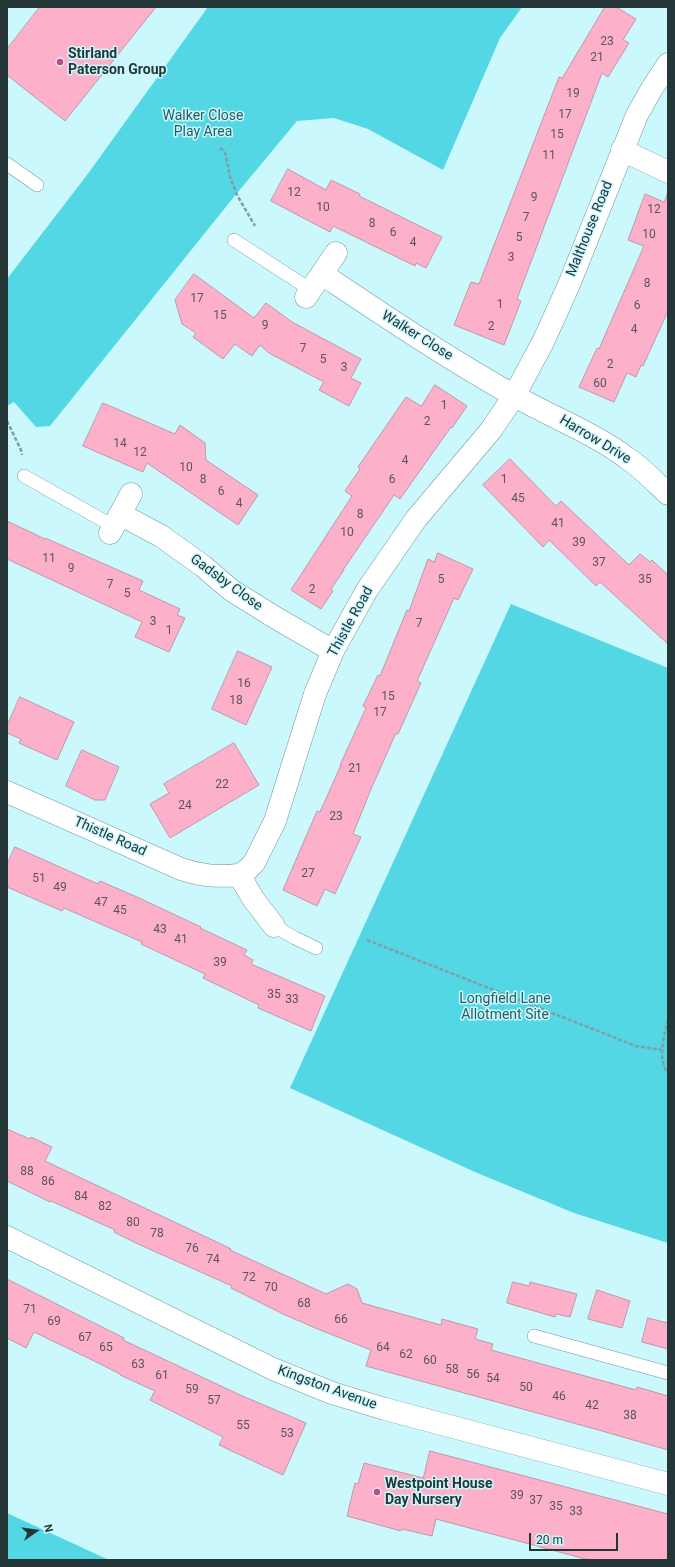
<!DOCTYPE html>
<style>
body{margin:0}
#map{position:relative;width:675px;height:1567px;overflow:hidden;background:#cbf8fd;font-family:Roboto,sans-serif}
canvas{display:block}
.frame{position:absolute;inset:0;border:8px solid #253638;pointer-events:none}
.north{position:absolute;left:16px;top:1511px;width:40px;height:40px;-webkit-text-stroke:3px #cbf8fd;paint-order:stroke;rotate:77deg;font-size:11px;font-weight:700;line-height:16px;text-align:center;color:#253638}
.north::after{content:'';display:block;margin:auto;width:14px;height:18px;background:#253638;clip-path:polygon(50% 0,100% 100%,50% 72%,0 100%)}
.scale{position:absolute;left:529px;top:1533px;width:89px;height:18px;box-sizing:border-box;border:2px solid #253638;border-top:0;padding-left:5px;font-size:12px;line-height:14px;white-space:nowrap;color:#253638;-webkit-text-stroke:3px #cbf8fd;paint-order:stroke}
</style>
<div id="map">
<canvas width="675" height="1567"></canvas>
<div class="frame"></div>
<div class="north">N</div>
<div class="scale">20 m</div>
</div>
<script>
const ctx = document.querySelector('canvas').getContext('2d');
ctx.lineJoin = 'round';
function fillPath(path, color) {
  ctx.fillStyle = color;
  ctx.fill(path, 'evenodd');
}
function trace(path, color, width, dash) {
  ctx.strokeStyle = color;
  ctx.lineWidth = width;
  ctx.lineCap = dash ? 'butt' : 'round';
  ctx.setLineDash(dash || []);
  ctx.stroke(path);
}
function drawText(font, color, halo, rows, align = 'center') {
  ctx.font = font + ' Roboto,sans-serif';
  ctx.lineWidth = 3;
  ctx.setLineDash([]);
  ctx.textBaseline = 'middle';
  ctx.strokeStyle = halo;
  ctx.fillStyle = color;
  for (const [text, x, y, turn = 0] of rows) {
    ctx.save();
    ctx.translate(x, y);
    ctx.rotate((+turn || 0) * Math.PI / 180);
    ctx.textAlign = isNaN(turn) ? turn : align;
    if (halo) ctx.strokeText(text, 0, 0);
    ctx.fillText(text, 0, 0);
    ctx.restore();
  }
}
const green = new Path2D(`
 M208 7H522L500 38 443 170 368 129 334 118 297 121 233 198 50 426 36 427 14 402 7 406V279L87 175Z
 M511 604 668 668V1243L574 1213 475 1172 290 1088Z
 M7 1513 109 1560H7Z`);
const building = new Path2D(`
 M40 7H156L65 121 7 75V49Z
 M605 7H616L636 19 623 40 629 43 608 77 602 73 517 299 521 301 504 345 454 325 471 282 479 284 559 77 562 78Z
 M288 169 326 190 331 180 360 194 359 196 442 237 426 268 416 263 415 266 333 226 330 232 271 201Z
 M668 192V311L643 366 641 365 636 377 627 373 614 402 579 387 597 348 599 349 644 246 628 240 645 194 664 202Z
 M194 274 254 318 266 303 292 322 361 359 351 378 361 383 349 406 319 390 324 382 269 353 260 345 252 356 235 344 223 359 193 337 196 333 182 324 175 300Z
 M435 385 467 406 452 428 451 427 400 499 394 495 343 570H344L331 589 333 591 321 609 291 590 352 496 345 491 360 469 358 467 406 397 421 406Z
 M103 403 175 434 180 425 205 443 206 460 258 495 238 525 147 463 143 472 83 446Z
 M510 459 556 506 561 501 629 565 640 554 650 562 652 560 668 575V644L600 582 596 586 549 540 543 547 483 485Z
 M7 521 45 539V538L143 581 139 590 180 609 177 615 185 618 169 652 135 637 142 622 7 559Z
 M438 553 473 569 458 600 454 598 417 681 421 683 398 734 396 733 371 789 353 834 361 837 335 894 325 889 317 906 283 890 317 811 320 812 341 765H340L366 708 363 706 378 675 380 676 407 610 409 611 428 559 434 562Z
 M238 651 272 667 246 725 212 709Z
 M20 697 74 722 57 760 19 743 21 739 7 733V726Z
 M234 743 259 785 170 838 150 804 169 793 164 784Z
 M82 750 119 767 105 800H95L66 786Z
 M15 847 98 884 100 881 137 897 201 927 200 928 247 950 244 955 253 960 251 964 325 996 311 1031 258 1008 259 1005 203 978 205 974 141 944 142 942 64 908 62 911 7 887V865Z
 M7 1129 30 1139 31 1137 52 1147 45 1161 221 1244 231 1249 230 1250 326 1294 348 1284 357 1289 362 1303 441 1325 442 1319 478 1329 475 1339 493 1344 491 1350 636 1390 637 1387 668 1396V1450L595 1429 366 1366 371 1350 320 1330 283 1314 231 1288 232 1286 138 1244 114 1232 115 1230 51 1201 50 1202 7 1181Z
 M7 1279 124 1338 123 1340 238 1394 306 1423 283 1475 219 1445 223 1437 150 1400 155 1391 120 1375V1374L88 1358 34 1332 26 1348 7 1338Z
 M513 1282 529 1286 530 1282 577 1294 570 1317 556 1314 555 1317 507 1303Z
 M597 1290 630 1301 622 1328 588 1319Z
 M648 1318 668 1323V1349L642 1342Z
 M430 1451 668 1514V1560H589L436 1519 432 1536 402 1529 401 1531 347 1516 355 1483 358 1484 364 1463 423 1478Z`);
const path = new Path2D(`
 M220 148 225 152 230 177 237 195 255 226
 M7 421 21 450 22 455
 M367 940 636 1046 662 1050
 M668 1020C664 1036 657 1059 668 1073`);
const lane = new Path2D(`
 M7 164 37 185
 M234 240 311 290
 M24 476 113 526
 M274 926 295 938 316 948
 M534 1336 668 1373`);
const street = new Path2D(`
 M622 150 668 172
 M322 274C385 316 447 358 513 395 551 417 592 432 627 458 642 468 655 482 668 494
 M306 297 336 253
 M120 514 161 536 203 566 231 590 276 618 333 651
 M110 533 131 494
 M7 792 181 869C203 876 216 877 239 875L254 900 274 926
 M239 875 247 870 254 863 275 821 315 694 333 651 367 590 416 519 491 430 514 396 543 342 568 287 637 115 651 90 668 64
 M7 1237 273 1369 332 1393 385 1409 668 1484`);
const markers = [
 [60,62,4,"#cd4480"],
 [377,1492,4,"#cd4480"]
];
const numberNames = [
 ["23",607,42],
 ["21",597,58],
 ["19",573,94],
 ["17",565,115],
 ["15",557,135],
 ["11",549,156],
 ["12",294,193],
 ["9",534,198],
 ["10",323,208],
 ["12",654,210],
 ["7",526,218],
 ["8",372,224],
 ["6",393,233],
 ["10",649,235],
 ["5",519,238],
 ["4",413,243],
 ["3",511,258],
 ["8",647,284],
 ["17",197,299],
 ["1",500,305],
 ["6",637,306],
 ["15",220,316],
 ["9",265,326],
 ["2",491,327],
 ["4",634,330],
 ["7",303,349],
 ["5",323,360],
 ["2",610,365],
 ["3",344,368],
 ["60",600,384],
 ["1",444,406],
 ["2",427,422],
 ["14",120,444],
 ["12",140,453],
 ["4",405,461],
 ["10",186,468],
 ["8",203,480],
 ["6",392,480],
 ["1",504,480],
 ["6",221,492],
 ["45",518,499],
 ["4",239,504],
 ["8",360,515],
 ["41",558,524],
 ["10",347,533],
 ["39",579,543],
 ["11",49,559],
 ["37",599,563],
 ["9",71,569],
 ["5",441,580],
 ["35",645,580],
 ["7",110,585],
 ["2",312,590],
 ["5",127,594],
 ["3",153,622],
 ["7",419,624],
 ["1",169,631],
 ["16",244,684],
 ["15",388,697],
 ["18",236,701],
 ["17",380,713],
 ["21",355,769],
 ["22",222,785],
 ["24",185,806],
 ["23",336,817],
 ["27",308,874],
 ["51",39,879],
 ["49",60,888],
 ["47",101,903],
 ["45",120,911],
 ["43",160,930],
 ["41",181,940],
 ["39",220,963],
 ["35",274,995],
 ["33",292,1000],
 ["88",27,1172],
 ["86",48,1182],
 ["84",81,1197],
 ["82",105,1207],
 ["80",133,1223],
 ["78",157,1234],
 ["76",192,1249],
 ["74",213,1260],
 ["72",249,1278],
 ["70",271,1288],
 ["68",304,1304],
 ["71",30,1310],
 ["66",341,1320],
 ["69",54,1322],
 ["67",85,1338],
 ["65",106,1348],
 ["64",383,1348],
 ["62",406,1355],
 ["60",430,1361],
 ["63",138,1365],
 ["58",452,1370],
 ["56",473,1375],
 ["61",162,1376],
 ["54",493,1379],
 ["50",526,1388],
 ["59",192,1390],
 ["46",559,1397],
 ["57",214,1401],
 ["42",592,1406],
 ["38",630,1416],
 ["55",243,1426],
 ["53",287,1434],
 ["39",517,1496],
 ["37",536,1501],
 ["35",556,1507],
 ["33",576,1512]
];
const poiNames = [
 ["Stirland",68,54],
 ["Paterson Group",68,70],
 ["Westpoint House",385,1484],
 ["Day Nursery",385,1500]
];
const parkNames = [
 ["Walker Close",203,116],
 ["Play Area",203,132],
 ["Longfield Lane",505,999],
 ["Allotment Site",505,1015]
];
const streetNames = [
 ["Malthouse Road",590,229,-68],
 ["Walker Close",417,336,32],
 ["Harrow Drive",595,440,31],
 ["Gadsby Close",226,583,36],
 ["Thistle Road",351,622,-61],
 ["Thistle Road",110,837,24],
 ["Kingston Avenue",327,1388,20]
];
fillPath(green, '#53d7e4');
fillPath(building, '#fcb0c9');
trace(building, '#be99a5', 1);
trace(lane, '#6f999e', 14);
trace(street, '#6f999e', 23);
trace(path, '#7f9fa3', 2.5, [4, 2]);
trace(lane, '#fff', 13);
trace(street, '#fff', 22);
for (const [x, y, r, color] of markers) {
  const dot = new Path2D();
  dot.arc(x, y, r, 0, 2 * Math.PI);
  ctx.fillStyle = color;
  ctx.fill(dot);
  trace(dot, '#cbf8fd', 1.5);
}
drawText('12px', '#5b545c', null, numberNames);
drawText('bold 14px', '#253638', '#cbf8fd', poiNames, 'left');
drawText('14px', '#255d63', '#cbf8fd', parkNames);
drawText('14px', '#253638', '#cbf8fd', streetNames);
</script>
